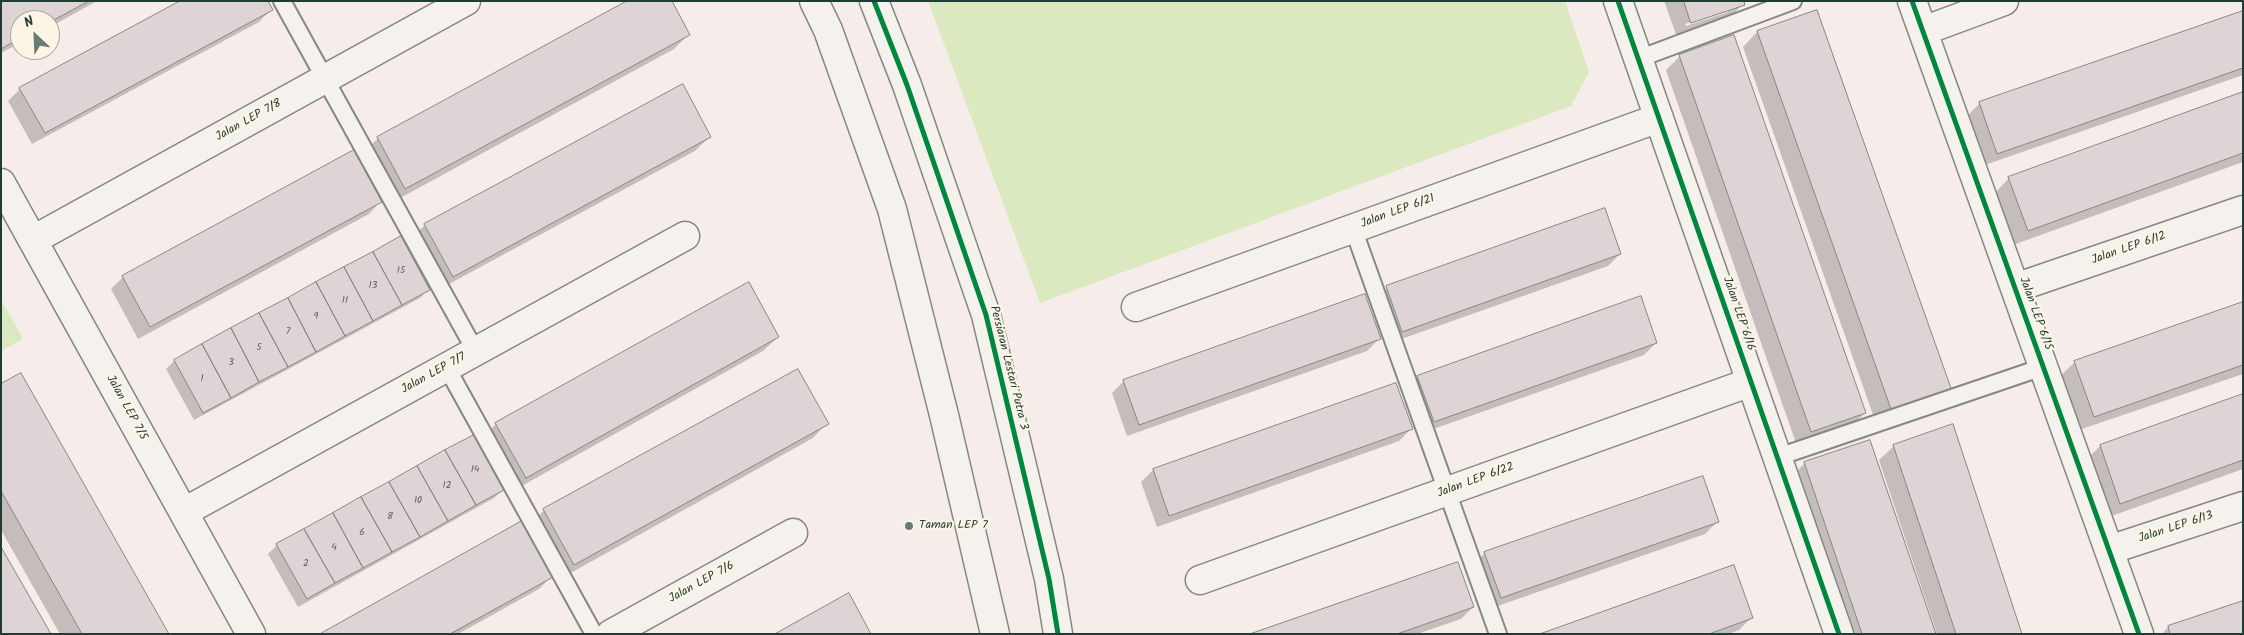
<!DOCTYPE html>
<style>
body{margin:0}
#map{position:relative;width:2244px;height:635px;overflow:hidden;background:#f6edea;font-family:Kalam,sans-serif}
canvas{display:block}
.frame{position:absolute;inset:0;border:2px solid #1f3d34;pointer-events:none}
.north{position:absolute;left:10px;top:10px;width:50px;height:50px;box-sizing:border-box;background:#fcf5e5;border:1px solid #a4ab9e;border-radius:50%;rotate:335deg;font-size:14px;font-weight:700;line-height:20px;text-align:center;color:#1f3d34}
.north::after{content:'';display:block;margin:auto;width:18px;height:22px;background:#6a7b74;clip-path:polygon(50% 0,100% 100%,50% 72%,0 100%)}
</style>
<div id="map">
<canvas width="2244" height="635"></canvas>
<div class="frame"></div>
<div class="north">N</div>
</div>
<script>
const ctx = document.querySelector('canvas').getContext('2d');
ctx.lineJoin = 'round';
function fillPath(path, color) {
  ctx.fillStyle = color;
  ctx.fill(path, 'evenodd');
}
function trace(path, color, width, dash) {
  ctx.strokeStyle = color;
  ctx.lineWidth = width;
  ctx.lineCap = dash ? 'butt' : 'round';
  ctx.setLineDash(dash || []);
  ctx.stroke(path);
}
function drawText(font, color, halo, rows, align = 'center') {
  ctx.font = font + ' Kalam,sans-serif';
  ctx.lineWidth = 4.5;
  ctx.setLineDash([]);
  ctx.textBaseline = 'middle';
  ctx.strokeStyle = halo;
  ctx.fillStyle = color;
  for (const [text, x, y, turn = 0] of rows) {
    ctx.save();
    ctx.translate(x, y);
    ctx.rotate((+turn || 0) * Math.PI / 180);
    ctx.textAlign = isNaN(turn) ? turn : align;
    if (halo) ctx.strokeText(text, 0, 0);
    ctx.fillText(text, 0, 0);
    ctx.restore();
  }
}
const green = new Path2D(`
 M928 1H1565L1589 72 1571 106 1040 303Z
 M1 299 23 339 1 351Z`);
const shadow = new Path2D(`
 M1 1H97L50 27V20H20V43L1 53Z
 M630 1 689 34 674 49 391 203 363 153 378 138Z
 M1664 1H1742L1743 4 1729 19 1677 37ZM1728 9V12L1686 26 1685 24Z
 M271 10 259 22 32 144 8 101 20 89Z
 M1816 11 1951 391 1877 426 1743 47 1757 32Z
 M2243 12V75L1985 165 1967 116 1979 104Z
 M1680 56 1865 413 1850 427 1797 446 1666 70Z
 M2243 94V162L2013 245 1995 193 2009 178Z
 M710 136 695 151 438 290 410 239 425 225Z
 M381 201 369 214 138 339 111 289 123 277Z
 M400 238 429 289 420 298 194 420 166 369 174 361Z
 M1620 254 1608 266 1390 343 1375 299 1387 287Z
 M2243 303V374L2079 430 2060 376 2075 362Z
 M778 337 763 351 511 492 481 438 496 424Z
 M1379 339 1367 351 1127 436 1112 393 1124 381Z
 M1656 343 1644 355 1422 433 1406 389 1418 377Z
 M1 385 167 634H60L1 530Z
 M2243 395V469L2106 518 2086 460 2100 446Z
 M827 423 813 438 560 579 530 525 544 510Z
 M1411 429 1399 441 1157 527 1141 482 1153 470Z
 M1894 446 2021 634H1937L1879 460Z
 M1805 463 1934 634H1843L1790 478Z
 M503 490 494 498 298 607 268 554 277 545Z
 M1717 522 1705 534 1489 609 1473 565 1485 553Z
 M551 577 539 589 458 634H322Z
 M1473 607 1461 619 1417 634H1254Z
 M1751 618 1739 630 1729 634H1543Z
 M2168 627 2243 634H2162Z`);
const building = new Path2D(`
 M1 1H89L50 22V20H20V38L1 49Z
 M180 1H268L273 10 45 133 19 88Z
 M627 1H672L690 35 405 189 377 137Z
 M1684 1H1744L1745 5 1691 23Z
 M1817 10 1952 391 1892 412 1757 31Z
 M2243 11V68L1997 154 1979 102Z
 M1734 35 1866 413 1811 432 1679 55Z
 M683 84 711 137 453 277 424 224Z
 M2243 92V153L2028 231 2008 177Z
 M354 150 382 202 150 327 122 276Z
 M1605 208 1621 254 1402 332 1386 286Z
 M401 236 430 290 402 305 373 252Z
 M373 252 402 305 373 321 344 267Z
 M344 267 373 321 345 336 316 282Z
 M316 282 345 336 316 352 288 298Z
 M749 282 779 337 526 478 495 423Z
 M1365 294 1381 339 1139 425 1123 380Z
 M1641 296 1657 343 1434 422 1417 376Z
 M288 298 316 352 288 367 259 313Z
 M2243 302V365L2094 417 2074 361Z
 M259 313 288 367 259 382 231 328Z
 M231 328 259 382 231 398 202 344Z
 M202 344 231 398 203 413 174 360Z
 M798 369 829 424 574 565 543 509Z
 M21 373 169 634H82L1 491V384Z
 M1396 383 1413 429 1169 516 1153 469Z
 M2243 394V460L2120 504 2100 445Z
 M1953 424 2022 634H1956L1893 445Z
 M474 435 504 490 476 505 445 450Z
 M1870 440 1936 634H1862L1804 462Z
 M445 450 476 505 448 521 417 466Z
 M417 466 448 521 420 537 389 482Z
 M1703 476 1719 522 1501 598 1484 552Z
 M389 482 420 537 392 552 361 497Z
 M361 497 392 552 363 568 333 513Z
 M333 513 363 568 335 583 304 529Z
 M522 521 553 577 450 634H320Z
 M304 529 335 583 307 599 276 544Z
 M1 547 51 634H1Z
 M1458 562 1474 607 1397 634H1250Z
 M1734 565 1753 618 1709 634H1540Z
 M849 593 871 634H775Z
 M2243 601V634H2170L2168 626Z`);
const lane = new Path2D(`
 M282 1 476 352
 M1638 59 1793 1
 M1353 228 1498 634
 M447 368 594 634
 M1778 457 2043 367`);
const street = new Path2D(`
 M1618 1 1839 634
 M1912 1 2139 634
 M1923 31 2004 1
 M1 183 251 634
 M33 240 466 1
 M2015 288 2243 210
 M1136 307 1659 118
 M184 512 685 236
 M2109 550 2243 506
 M1200 580 1751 382
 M611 634 793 533`);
const secondary = new Path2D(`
 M814 1 828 30 892 209 944 415 995 634
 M874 1 907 85 986 315 1049 579 1058 634`);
const cycleway = new Path2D(`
 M874 1 907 85 986 315 1049 579 1058 634
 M1618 1 1839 634
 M1912 1 2139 634`);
const markers = [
 [909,526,5,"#6a7b74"]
];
const numberNames = [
 ["15",401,271],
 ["13",373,286],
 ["11",345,301],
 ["9",316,317],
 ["7",288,332],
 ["5",259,348],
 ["3",231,363],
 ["1",202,379],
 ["14",475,470],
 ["12",447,486],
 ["10",418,501],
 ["8",390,517],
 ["6",362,533],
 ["4",334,548],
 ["2",306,564]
];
const streetNames = [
 ["Jalan LEP 7/8",249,121,-29],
 ["Jalan LEP 6/21",1398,212,-20],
 ["Jalan LEP 6/12",2129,249,-19],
 ["Jalan LEP 6/16",1738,314,71],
 ["Jalan LEP 6/15",2035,314,70],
 ["Persiaran Lestari Putra 3",1008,368,76],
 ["Jalan LEP 7/7",434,374,-29],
 ["Jalan LEP 7/5",126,408,61],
 ["Jalan LEP 6/22",1476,481,-20],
 ["Jalan LEP 6/13",2176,528,-18],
 ["Jalan LEP 7/6",702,583,-29]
];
const poiNames = [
 ["Taman LEP 7",919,526]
];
fillPath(green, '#dbe9c0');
fillPath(shadow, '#0003');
fillPath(building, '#ded4d6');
trace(building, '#858784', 1);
trace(lane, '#858784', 20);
trace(street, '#858784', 31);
trace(secondary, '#858784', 31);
trace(lane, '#f5f1ec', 16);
trace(street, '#f5f1ec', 28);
trace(secondary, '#f5f1ec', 28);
trace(cycleway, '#00873e', 5);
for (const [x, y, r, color] of markers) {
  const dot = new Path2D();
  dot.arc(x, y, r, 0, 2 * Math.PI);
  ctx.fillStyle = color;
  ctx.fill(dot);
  trace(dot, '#fcf5e5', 2);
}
drawText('10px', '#536660', null, numberNames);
drawText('12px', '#1f3d34', '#fcf5e5', streetNames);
drawText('12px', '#1f3d34', '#fcf5e5', poiNames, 'left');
</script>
